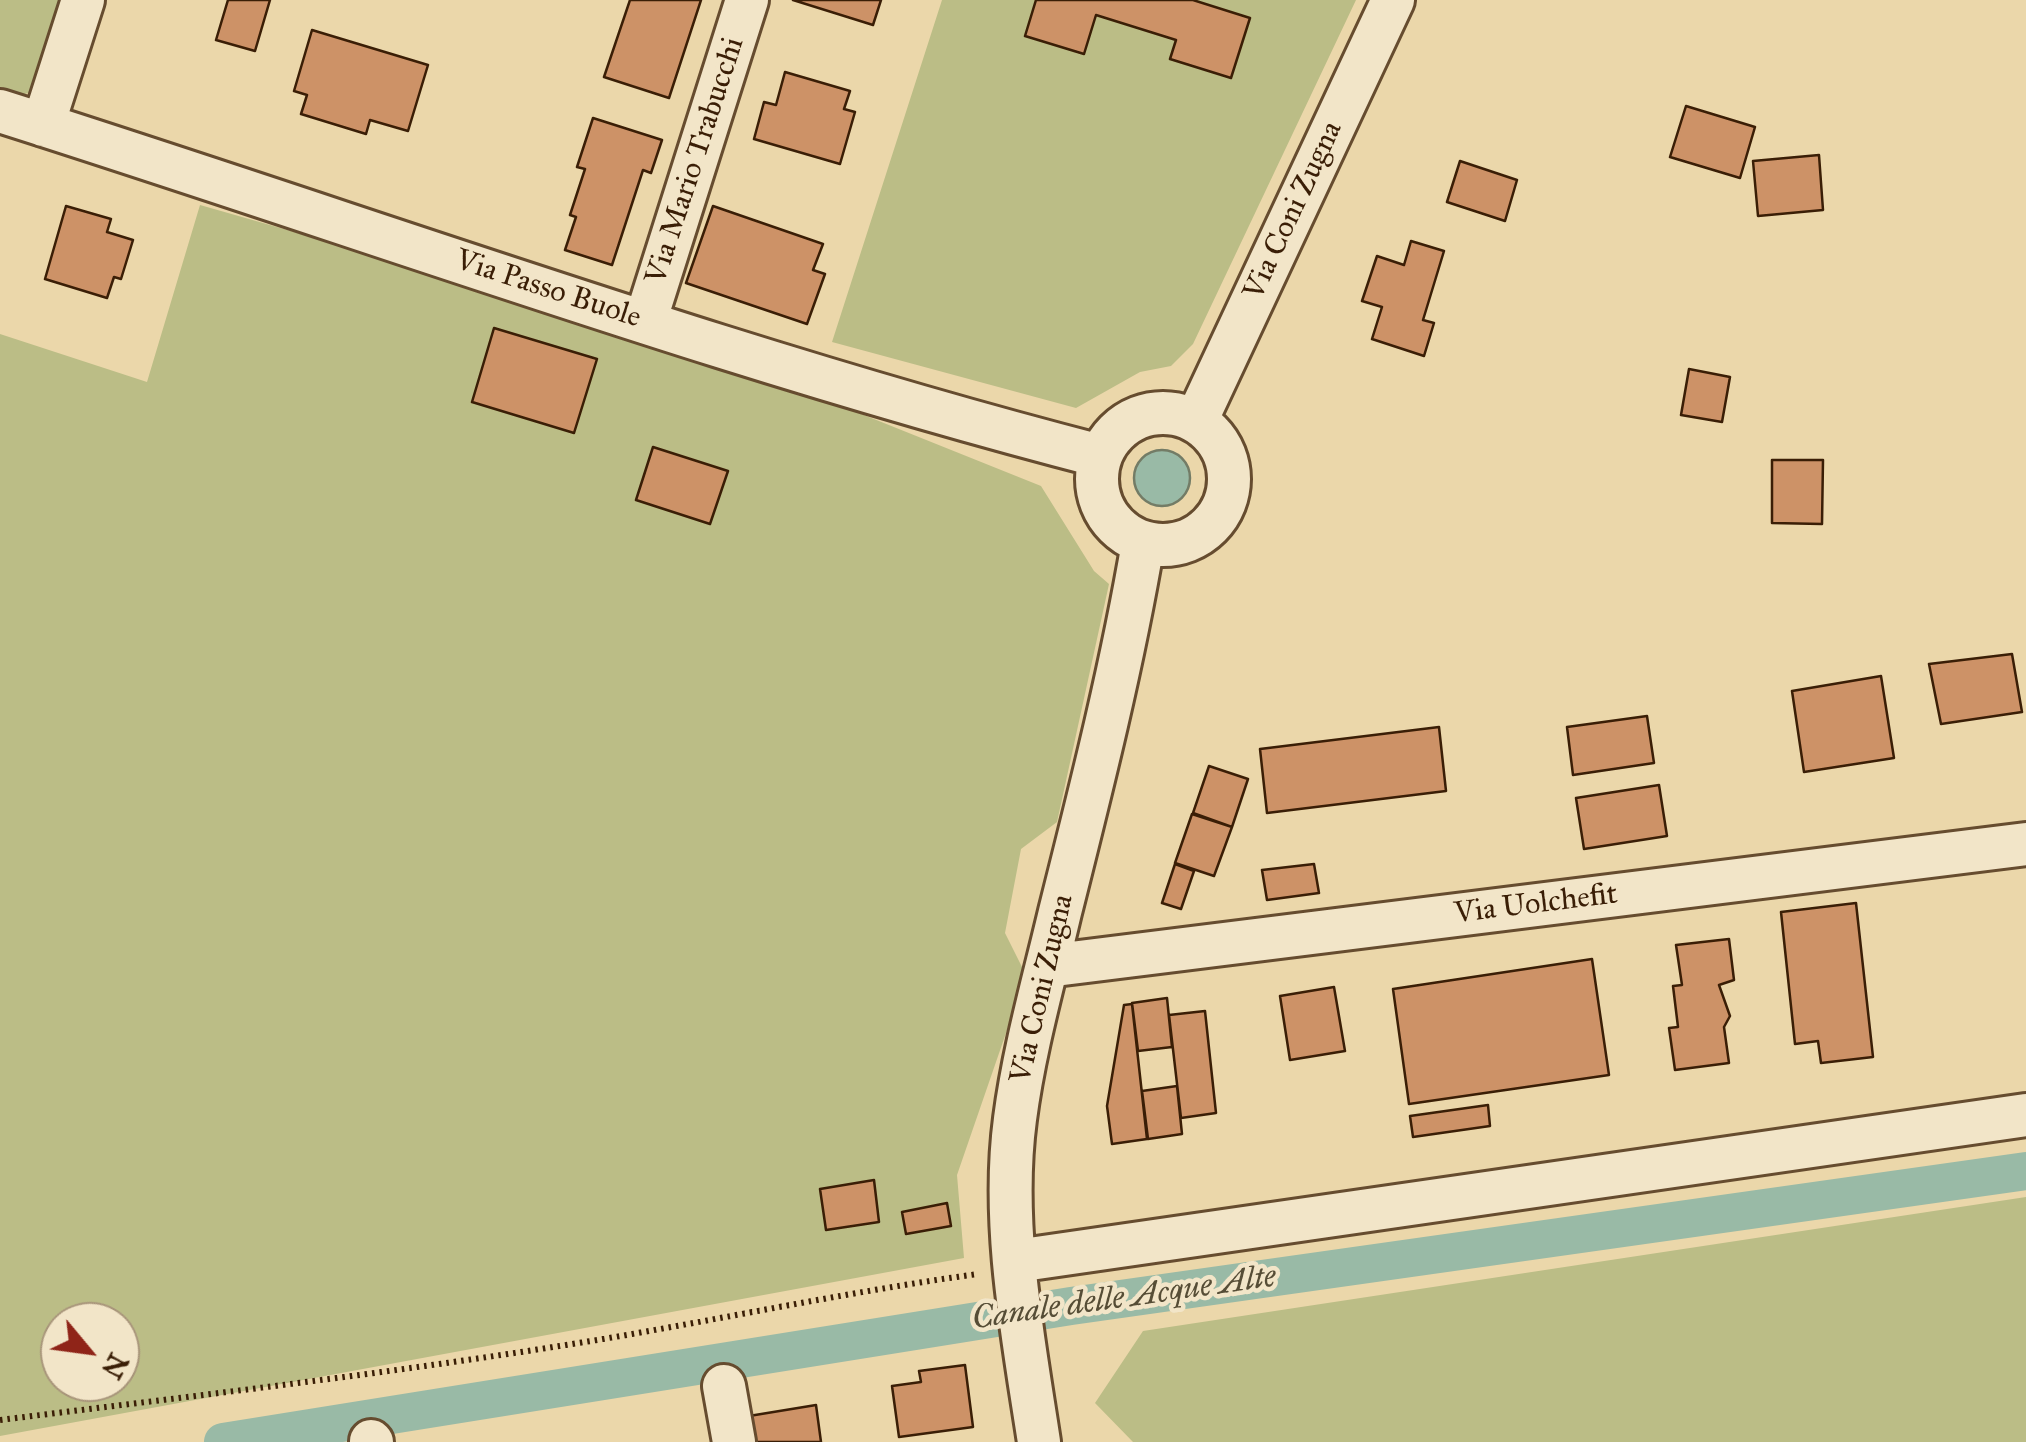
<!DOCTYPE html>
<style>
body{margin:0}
#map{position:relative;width:2026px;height:1442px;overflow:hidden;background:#ebd7aa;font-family:"IM FELL Great Primer",serif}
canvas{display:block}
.north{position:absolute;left:40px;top:1302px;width:100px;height:100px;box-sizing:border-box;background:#f2e5c8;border:2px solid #a8957a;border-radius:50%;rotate:119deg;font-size:28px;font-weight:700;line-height:40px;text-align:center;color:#3a1e06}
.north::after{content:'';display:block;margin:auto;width:35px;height:45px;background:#8f2418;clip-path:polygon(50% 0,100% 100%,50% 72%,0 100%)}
</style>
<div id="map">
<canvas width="2026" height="1442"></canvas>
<div class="north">N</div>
</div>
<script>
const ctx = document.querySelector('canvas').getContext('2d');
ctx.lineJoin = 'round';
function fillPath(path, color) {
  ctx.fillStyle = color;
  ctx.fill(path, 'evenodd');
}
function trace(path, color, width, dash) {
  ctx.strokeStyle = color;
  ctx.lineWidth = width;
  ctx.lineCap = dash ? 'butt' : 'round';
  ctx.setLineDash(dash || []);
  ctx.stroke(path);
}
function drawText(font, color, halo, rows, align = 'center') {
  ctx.font = font + ' "IM FELL Great Primer",serif';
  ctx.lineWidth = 9;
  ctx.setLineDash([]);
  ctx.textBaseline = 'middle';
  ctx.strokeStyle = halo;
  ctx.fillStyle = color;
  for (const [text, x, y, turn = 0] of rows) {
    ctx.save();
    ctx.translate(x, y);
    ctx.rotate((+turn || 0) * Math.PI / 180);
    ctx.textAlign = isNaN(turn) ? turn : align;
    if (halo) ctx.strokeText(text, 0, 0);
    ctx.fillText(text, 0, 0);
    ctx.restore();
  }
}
const green = new Path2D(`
 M0 0H64L36 91 13 97 0 93Z
 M942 0H1356L1193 344 1171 366 1140 372 1076 408 832 342Z
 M200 205 452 277 536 311 824 399 1041 486 1094 571 1109 584 1057 822 1021 849 1005 933 1026 975 957 1175 964 1258 0 1436V334L147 382ZM60 1322H120V1382H60Z
 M2026 1197V1442H1133L1095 1403 1143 1331Z`);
const water = new Path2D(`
 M1134 478a28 28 0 1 1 56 0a28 28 0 1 1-56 0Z`);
const canal = new Path2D(`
 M223 1442 1071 1306 2026 1171`);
const building = new Path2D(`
 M228 0H270L255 51 216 40Z
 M630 0H701L669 98 604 77Z
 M793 0H881L873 25Z
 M1036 0H1193L1250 18 1231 78 1170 59 1176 40 1096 15 1084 54 1025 36Z
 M312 30 428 65 408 131 370 120 366 134 301 114 307 95 294 91Z
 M785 72 850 91 844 109 855 112 840 164 754 139 764 102 776 105Z
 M1686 106 1755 127 1740 178 1670 157Z
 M593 118 662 140 651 173 643 170 612 265 565 250 576 217 570 215 585 169 577 167Z
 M1819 155 1823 210 1758 216 1753 161Z
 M1460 161 1517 180 1505 221 1447 202Z
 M66 206 111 219 107 232 133 240 121 279 114 277 107 298 45 279Z
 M713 206 823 244 813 270 825 274 807 324 686 283Z
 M1411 241 1444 251 1423 320 1434 323 1424 356 1372 339 1382 307 1362 301 1377 256 1404 265Z
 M494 328 597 359 574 433 472 402Z
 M1689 369 1730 377 1722 422 1681 415Z
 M653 447 728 471 710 524 636 500Z
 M1772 460H1823L1822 524 1772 523Z
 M2012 654 2022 712 1941 724 1929 664Z
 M1881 676 1894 758 1804 772 1792 691Z
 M1647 716 1654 763 1573 775 1567 727Z
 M1439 727 1446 791 1267 813 1260 749Z
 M1209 766 1248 779 1232 827 1193 813Z
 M1659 785 1667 836 1584 849 1576 798Z
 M1192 814 1232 827 1214 876 1175 863Z
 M1175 864 1194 871 1181 909 1162 903Z
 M1314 864 1319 893 1267 900 1262 870Z
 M1856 903 1873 1057 1821 1063 1818 1041 1795 1044 1781 912Z
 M1729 939 1734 980 1719 985 1730 1016 1724 1027 1729 1063 1675 1070 1669 1028 1678 1027 1673 986 1682 985 1676 945Z
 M1592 959 1609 1075 1409 1104 1393 989Z
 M1334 987 1345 1051 1290 1060 1280 996Z
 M1167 998 1172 1047 1138 1051 1132 1003Z
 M1132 1004 1147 1139 1112 1144 1107 1106 1124 1005Z
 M1205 1011 1216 1113 1181 1118 1169 1015Z
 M1177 1086 1182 1134 1148 1139 1142 1091Z
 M1488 1105 1490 1126 1413 1137 1410 1116Z
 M874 1180 879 1222 826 1230 820 1189Z
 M947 1203 951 1226 906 1234 902 1212Z
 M965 1365 973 1427 899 1437 892 1386 921 1382 919 1371Z
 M816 1405 821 1442H753L749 1416Z`);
const path = new Path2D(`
 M0 1420C201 1395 403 1372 603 1339 728 1318 852 1291 978 1274`);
const minor = new Path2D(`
 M0 111C366 227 728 360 1100 456
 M43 125 83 0
 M645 322 747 0
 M1097 479a66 66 0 1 1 132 0a66 66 0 1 1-132 0Z
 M1196 421 1393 0
 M1047 966 2026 844
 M1016 1261 2026 1115
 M724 1386 734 1442
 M371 1441 372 1442
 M1039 1442C1023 1337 1001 1224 1015 1119 1024 1049 1044 980 1060 912 1091 789 1122 667 1143 543`);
const streetNames = [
 ["Via Mario Trabucchi",696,161,-72],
 ["Via Coni Zugna",1294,211,-65],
 ["Via Passo Buole",548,290,18],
 ["Via Uolchefit",1536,905,-7],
 ["Via Coni Zugna",1043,989,-77]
];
const waterNames = [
 ["Canale delle Acque Alte",1124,1299,-8]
];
fillPath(green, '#bbbd86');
fillPath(water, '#99baa6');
trace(water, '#737c66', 2.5);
trace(canal, '#99baa6', 38);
fillPath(building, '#cd9267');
trace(building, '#3a1e06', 2.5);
trace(minor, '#664c2f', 48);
trace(path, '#3a1e06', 6, [2.5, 5]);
trace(minor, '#f2e5c8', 42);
drawText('30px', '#3a1e06', '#f2e5c8', streetNames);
drawText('italic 32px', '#564d36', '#f2e5c8', waterNames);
</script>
